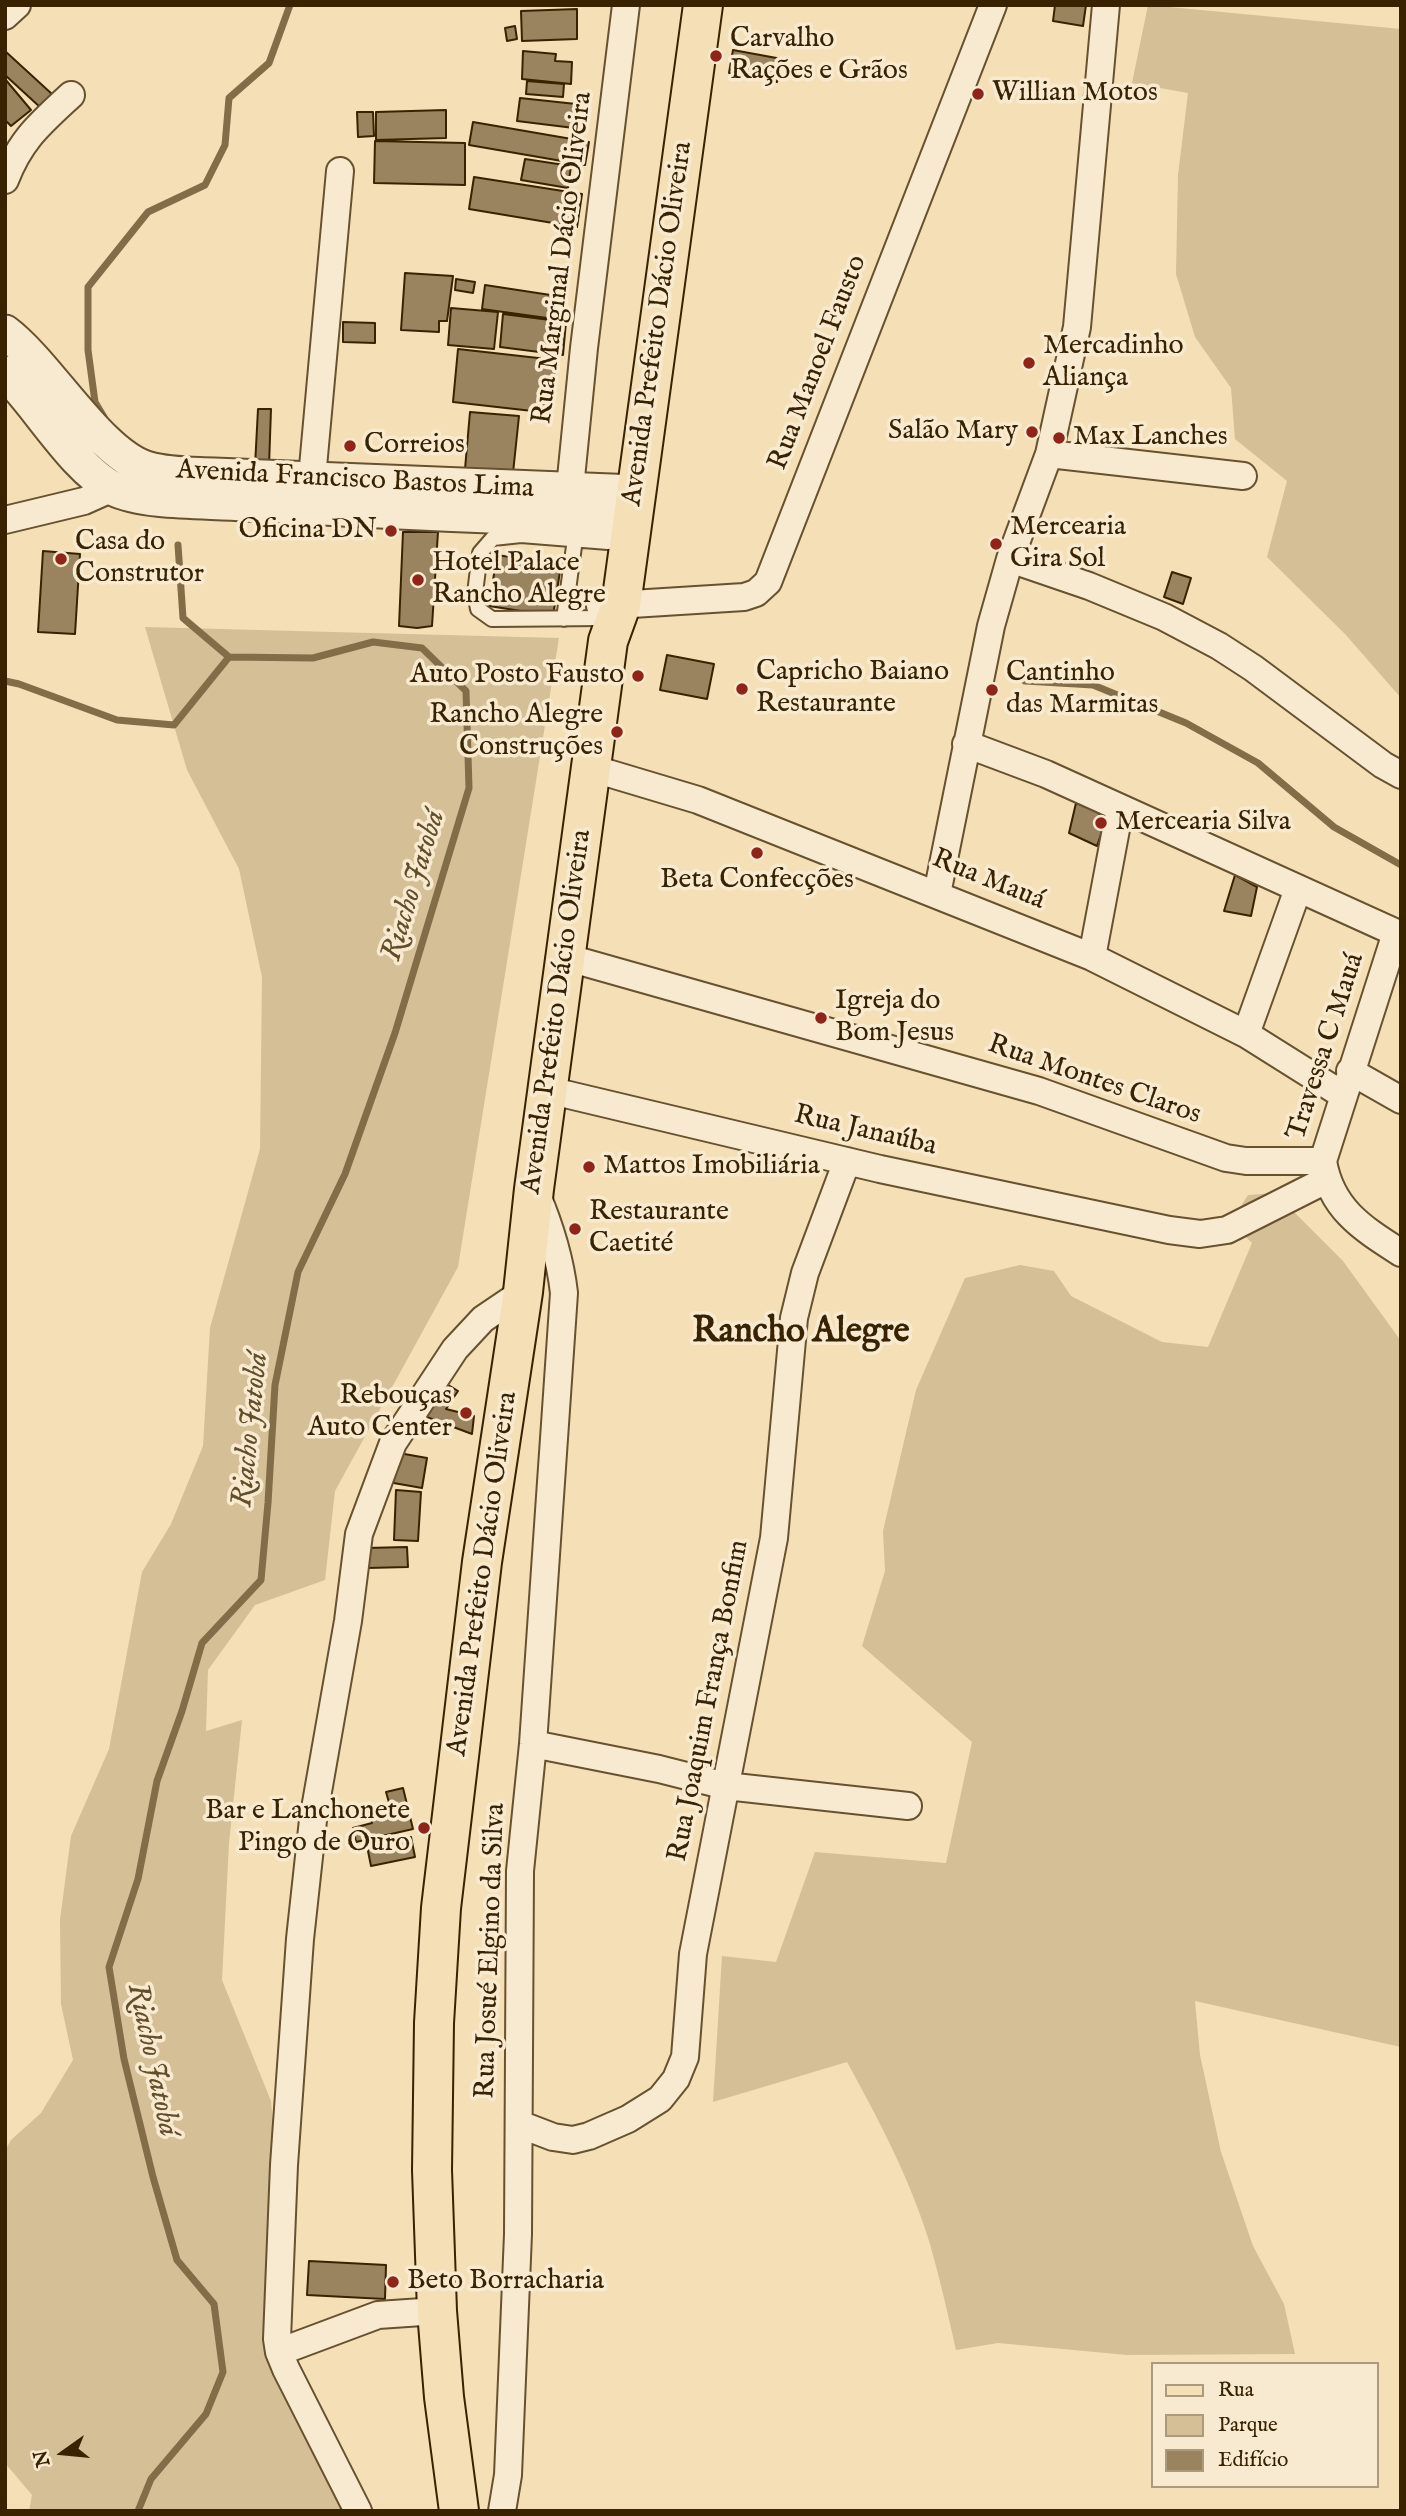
<!DOCTYPE html>
<meta charset="utf-8">
<style>
body{margin:0}
#map{position:relative;width:1406px;height:2516px;overflow:hidden;background:#f4dfb6;font-family:"IM FELL English",serif}
canvas{display:block}
.frame{position:absolute;inset:0;border:7px solid #382200;pointer-events:none}
.legend{position:absolute;left:1151px;top:2362px;width:228px;height:126px;box-sizing:border-box;background:#f8ead0;border:2px solid #ab9a7d;margin:0;padding:9px 12px;list-style:none;font-size:21px;color:#382200}
.legend li{display:flex;align-items:center;gap:14px;height:35px}
.legend b{width:35px;border:2px solid #ab9a7d}
.north{position:absolute;left:28px;top:2418px;width:70px;height:70px;-webkit-text-stroke:5px #f8ead0;paint-order:stroke;rotate:255deg;font-size:19px;font-weight:700;line-height:28px;text-align:center;color:#382200}
.north::after{content:'';display:block;margin:auto;width:24px;height:32px;background:#382200;clip-path:polygon(50% 0,100% 100%,50% 72%,0 100%)}
</style>
<div id="map">
<canvas width="1406" height="2516"></canvas>
<div class="frame"></div>
<ul class="legend">
<li><b style="height:9px;background:#f4dfb6"></b>Rua</li>
<li><b style="height:19px;background:#d4bf97"></b>Parque</li>
<li><b style="height:19px;background:#9a845f"></b>Edifício</li>
</ul>
<div class="north">N</div>
</div>
<script>
const ctx = document.querySelector('canvas').getContext('2d');
ctx.lineJoin = 'round';
function fillPath(path, color) {
  ctx.fillStyle = color;
  ctx.fill(path, 'evenodd');
}
function trace(path, color, width, dash) {
  ctx.strokeStyle = color;
  ctx.lineWidth = width;
  ctx.lineCap = dash ? 'butt' : 'round';
  ctx.setLineDash(dash || []);
  ctx.stroke(path);
}
function drawText(font, color, halo, rows, align = 'center') {
  ctx.font = font + ' "IM FELL English",serif';
  ctx.lineWidth = 7;
  ctx.setLineDash([]);
  ctx.textBaseline = 'middle';
  ctx.strokeStyle = halo;
  ctx.fillStyle = color;
  for (const [text, x, y, turn = 0] of rows) {
    ctx.save();
    ctx.translate(x, y);
    ctx.rotate((+turn || 0) * Math.PI / 180);
    ctx.textAlign = isNaN(turn) ? turn : align;
    if (halo) ctx.strokeText(text, 0, 0);
    ctx.fillText(text, 0, 0);
    ctx.restore();
  }
}
const green = new Path2D(`
 M1148 5 1401 29V698L1345 634 1267 557 1287 481 1235 439 1231 388 1195 337 1176 274 1178 175 1188 93 1132 83Z
 M145 627 559 638 458 1267 335 1491 325 1580 255 1605 208 1670 206 1731 242 1720 229 1843 222 1980 271 2101 294 2366 368 2511H29L32 2495 5 2463V2151L11 2140 41 2113 73 2060 61 2004 60 1920 71 1836 109 1749 142 1572 171 1524 203 1446 210 1328 260 1149 262 977 239 869 187 770Z
 M1275 1193 1343 1261 1401 1341V2047L1195 2001 1200 2055 1221 2152 1253 2246 1284 2304 1295 2354 1127 2355 998 2343 956 2350C948 2315 940 2279 930 2244 911 2181 879 2120 847 2062L713 2102 722 1956 776 1962 815 1852 946 1863 972 1742 862 1646 885 1571 883 1531 916 1390 965 1278 1020 1265 1054 1271 1071 1296 1162 1342 1208 1347 1252 1243 1231 1222 1248 1195Z`);
const stream = new Path2D(`
 M104 417 95 402 88 350V287L148 212 205 185 225 145 229 98 269 63 290 5
 M5 681 19 684 117 720 174 725 229 657
 M1025 681 1093 685 1186 723 1258 763 1334 827 1401 865
 M138 2511 151 2479 206 2414 223 2372 214 2304 177 2260 153 2177 124 2059 109 1967 138 1879 157 1781 182 1711 202 1643 261 1580 268 1503 275 1385 298 1272 345 1174 395 1033 469 788 466 691 422 648 373 642 313 658 229 657 183 618 178 545`);
const building = new Path2D(`
 M1055 5H1086L1083 26 1053 21Z
 M577 9V39L522 41 521 11Z
 M515 26 517 39 507 41 505 28Z
 M733 50 782 59 777 82 729 73Z
 M5 51 53 95 41 108 5 75Z
 M523 51 556 54 555 61 572 62 571 84 522 79Z
 M5 79 31 110 11 126 5 120Z
 M527 81 564 84 563 97 526 94Z
 M520 98 576 104 574 128 517 121Z
 M446 110V138L376 140V112Z
 M357 112H373L374 136 358 137Z
 M473 122 589 142 585 165 469 145Z
 M375 141 465 143V185L374 183Z
 M525 159 571 166 568 188 521 180Z
 M474 177 582 194 577 227 469 209Z
 M405 273 453 276 447 321H439V332L401 330Z
 M456 279 475 282 473 293 455 290Z
 M485 285 557 296 554 319 482 309Z
 M451 308 498 312 494 349 448 345Z
 M503 314 566 322 563 355 500 347Z
 M343 322 375 323V343L343 342Z
 M458 349 556 360 550 413 453 402Z
 M258 409H271L269 466H255Z
 M470 412 519 416 513 473 465 469Z
 M403 532H438L432 626 417 628 399 626Z
 M43 551 80 554 75 634 38 632Z
 M497 555 561 565 553 616 489 606Z
 M1172 572 1191 578 1183 604 1164 597Z
 M667 655 714 664 707 699 660 690Z
 M1076 803 1095 810 1104 818 1105 823 1097 846 1069 833Z
 M1235 875 1257 887 1251 916 1224 911Z
 M437 1378 458 1391 446 1409 474 1416 472 1434 416 1413Z
 M393 1452 427 1458 422 1488 388 1482Z
 M396 1490 421 1492 418 1541 394 1540Z
 M407 1547 408 1567 367 1568 366 1548Z
 M403 1788 413 1829 356 1842 353 1828 372 1823 369 1811 390 1806 386 1792Z
 M411 1837 415 1857 371 1866 367 1846Z
 M309 2261 386 2265 385 2299 307 2295Z`);
const service = new Path2D(`
 M603 618 492 619 478 609 475 593 480 553 493 538 521 535 608 542
 M564 619 575 539`);
const minor = new Path2D(`
 M5 16 17 5
 M5 180C21 139 40 124 71 95
 M1049 454 1243 476
 M312 478 340 171
 M568 508 584 348 626 5
 M5 520 84 501 113 488
 M1010 559 1089 586 1164 617 1219 646 1253 668 1383 765 1401 775
 M600 606 744 597 756 593 768 582 993 5
 M966 744 1046 774 1401 935
 M591 768 698 800 1092 957 1246 1034 1343 1095
 M937 894 991 626 1010 559 1049 454 1077 327 1106 5
 M1396 933 1323 1161C1331 1209 1362 1228 1401 1253
 M565 957 1039 1091 1226 1158 1246 1161H1323
 M1092 957 1120 808
 M1246 1034 1298 889
 M1350 1071 1401 1100
 M548 1090 880 1169 1169 1230 1200 1234 1227 1230 1326 1180
 M533 1744 659 1769 726 1786 908 1806
 M519 2124 553 2137 573 2140 589 2136 628 2119 660 2099 676 2079 685 2057 693 1954 774 1538 794 1318 805 1273 847 1161
 M279 2352 378 2315 437 2311
 M358 2511 286 2369 279 2352 277 2339 284 2165 300 1939 313 1820 348 1621 359 1534 393 1443 455 1349 483 1319 523 1292
 M502 2511 508 2475 518 2234 520 1871 533 1744 564 1293C560 1257 550 1226 536 1193`);
const tertiary = new Path2D(`
 M5 332C49 365 100 456 149 469 170 475 193 474 214 475L636 492
 M5 373C38 405 74 469 114 489 145 504 209 501 245 504 374 511 503 518 633 521`);
const primary = new Path2D(`
 M459 2511 444 2397 437 2311 432 2170 434 2023 441 1908 482 1562 523 1292 534 1189 608 641 621 605 703 5`);
const markers = [
 [716,56,7,"#8f2418"],
 [978,94,7,"#8f2418"],
 [1029,363,7,"#8f2418"],
 [1032,432,7,"#8f2418"],
 [1059,438,7,"#8f2418"],
 [350,446,7,"#8f2418"],
 [391,531,7,"#8f2418"],
 [996,544,7,"#8f2418"],
 [61,559,7,"#8f2418"],
 [418,580,7,"#8f2418"],
 [638,676,7,"#8f2418"],
 [742,689,7,"#8f2418"],
 [992,690,7,"#8f2418"],
 [617,732,7,"#8f2418"],
 [1101,823,7,"#8f2418"],
 [757,853,7,"#8f2418"],
 [821,1018,7,"#8f2418"],
 [589,1167,7,"#8f2418"],
 [575,1229,7,"#8f2418"],
 [466,1413,7,"#8f2418"],
 [424,1828,7,"#8f2418"],
 [393,2282,7,"#8f2418"]
];
const poiNames = [
 ["Carvalho",730,40],
 ["Rações e Grãos",730,72],
 ["Willian Motos",992,94],
 ["Mercadinho",1043,347],
 ["Aliança",1043,379],
 ["Salão Mary",1018,432,"right"],
 ["Max Lanches",1073,438],
 ["Correios",364,446],
 ["Mercearia",1010,528],
 ["Gira Sol",1010,560],
 ["Oficina DN",377,531,"right"],
 ["Casa do",75,543],
 ["Construtor",75,575],
 ["Hotel Palace",432,564],
 ["Rancho Alegre",432,596],
 ["Capricho Baiano",756,673],
 ["Restaurante",756,705],
 ["Cantinho",1006,674],
 ["das Marmitas",1006,706],
 ["Auto Posto Fausto",624,676,"right"],
 ["Rancho Alegre",603,716,"right"],
 ["Construções",603,748,"right"],
 ["Mercearia Silva",1115,823],
 ["Beta Confecções",757,881,"center"],
 ["Igreja do",835,1002],
 ["Bom Jesus",835,1034],
 ["Mattos Imobiliária",603,1167],
 ["Restaurante",589,1213],
 ["Caetité",589,1245],
 ["Rebouças",452,1397,"right"],
 ["Auto Center",452,1429,"right"],
 ["Bar e Lanchonete",410,1812,"right"],
 ["Pingo de Ouro",410,1844,"right"],
 ["Beto Borracharia",407,2282]
];
const streetNames = [
 ["Rua Marginal Dácio Oliveira",564,258,-83],
 ["Avenida Prefeito Dácio Oliveira",659,324,-82],
 ["Rua Manoel Fausto",819,363,-69],
 ["Avenida Francisco Bastos Lima",355,481,3],
 ["Rua Mauá",988,881,22],
 ["Avenida Prefeito Dácio Oliveira",558,1012,-82],
 ["Travessa C Mauá",1327,1047,-72],
 ["Rua Montes Claros",1094,1081,19],
 ["Rua Janaúba",865,1132,13],
 ["Avenida Prefeito Dácio Oliveira",484,1574,-82],
 ["Rua Joaquim França Bonfim",710,1701,-79],
 ["Rua Josué Elgino da Silva",492,1951,-88]
];
const waterNames = [
 ["Riacho Jatobá",415,886,-73],
 ["Riacho Jatobá",252,1430,-84],
 ["Riacho Jatobá",151,2060,78]
];
const districtNames = [
 ["Rancho Alegre",801,1334]
];
fillPath(green, '#d4bf97');
trace(stream, '#826d48', 7);
fillPath(building, '#9a845f');
trace(building, '#382200', 2);
trace(service, '#67512e', 18);
trace(minor, '#67512e', 30);
trace(tertiary, '#67512e', 37);
trace(primary, '#382200', 42);
trace(service, '#f8ead0', 14);
trace(minor, '#f8ead0', 26);
trace(tertiary, '#f8ead0', 33);
trace(primary, '#f4dfb6', 38);
for (const [x, y, r, color] of markers) {
  const dot = new Path2D();
  dot.arc(x, y, r, 0, 2 * Math.PI);
  ctx.fillStyle = color;
  ctx.fill(dot);
  trace(dot, '#f8ead0', 2.5);
}
drawText('28px', '#382200', '#f8ead0', poiNames, 'left');
drawText('28px', '#382200', '#f8ead0', streetNames);
drawText('italic 30px', '#634e2a', '#f8ead0', waterNames);
drawText('bold 35px', '#382200', '#f8ead0', districtNames);
</script>
